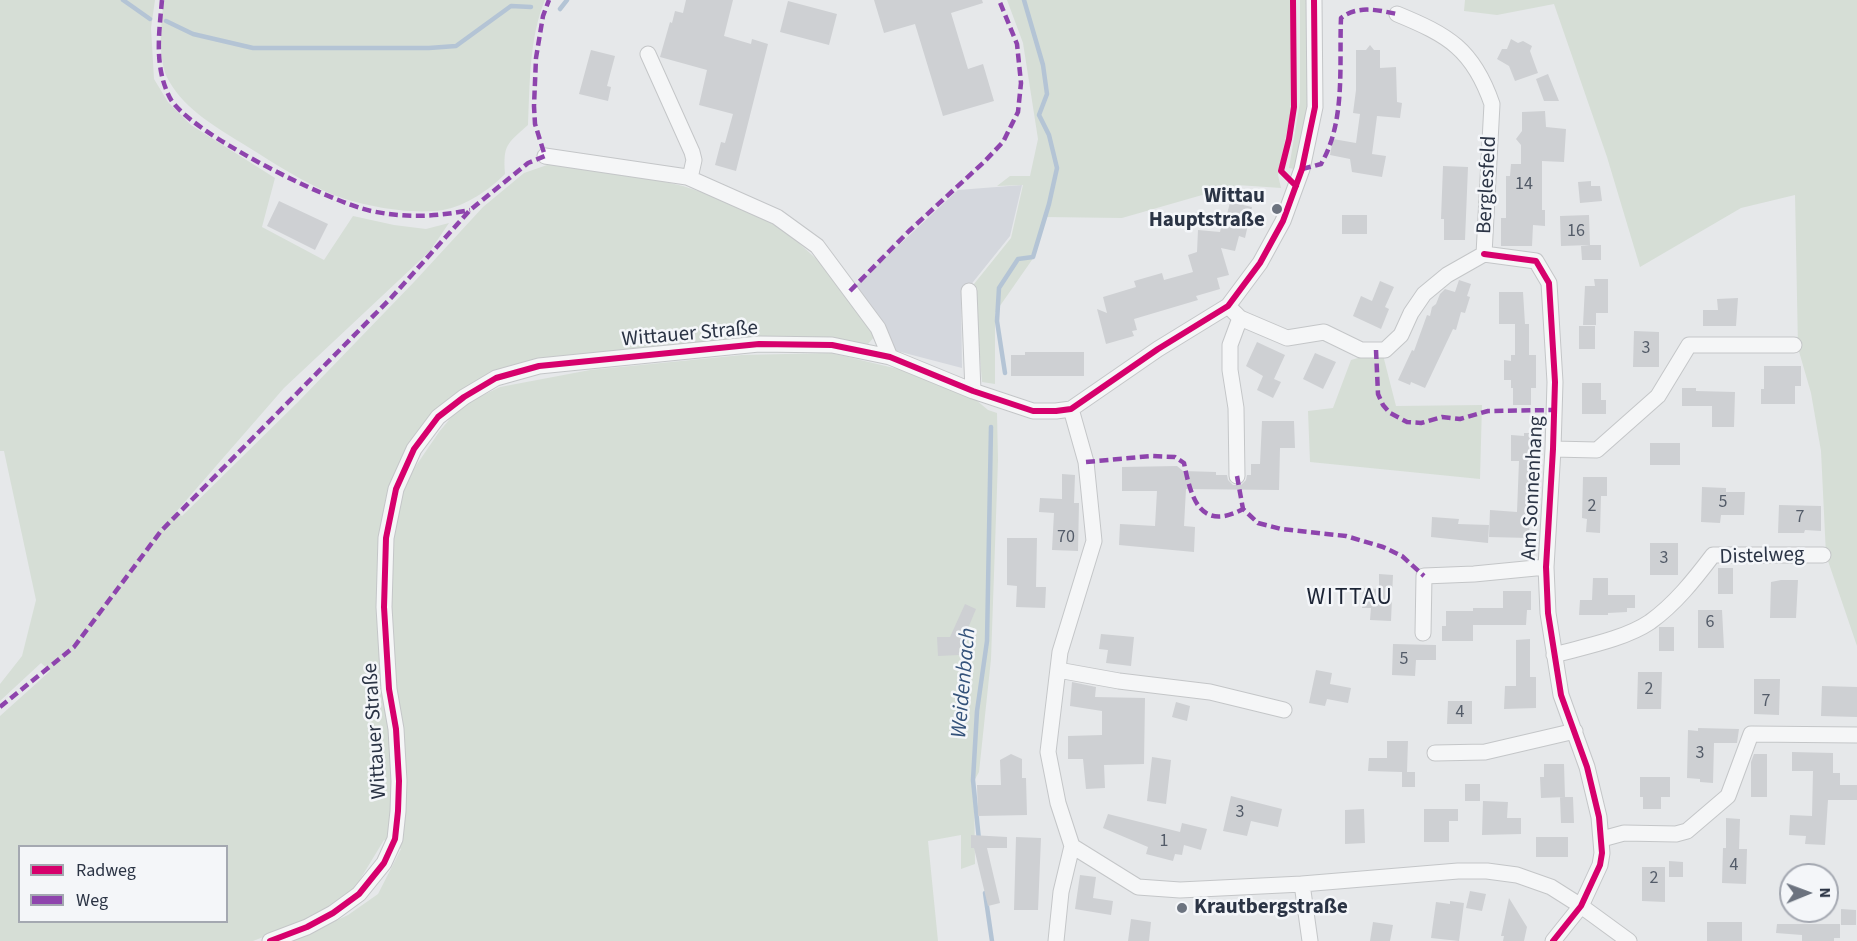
<!DOCTYPE html>
<meta charset="utf-8">
<style>
body{margin:0}
#map{position:relative;width:1857px;height:941px;overflow:hidden;background:#e6e8ea;font-family:"Source Sans 3",sans-serif}
canvas{display:block}
.legend{position:absolute;left:18px;top:845px;width:210px;height:78px;box-sizing:border-box;background:#f4f6f9;border:2px solid #a4a8b1;margin:0;padding:8px 10px;list-style:none;font-size:18px;color:#2b3445}
.legend li{display:flex;align-items:center;gap:12px;height:30px}
.legend b{width:30px;border:2px solid #a4a8b1}
.north{position:absolute;left:1779px;top:863px;width:60px;height:60px;box-sizing:border-box;background:#f4f6f9;border:2px solid #a4a8b1;border-radius:50%;rotate:89deg;font-size:16px;font-weight:700;line-height:24px;text-align:center;color:#2b3445}
.north::after{content:'';display:block;margin:auto;width:21px;height:27px;background:#6c737f;clip-path:polygon(50% 0,100% 100%,50% 72%,0 100%)}
</style>
<div id="map">
<canvas width="1857" height="941"></canvas>
<ul class="legend">
<li><b style="height:8px;background:#d6006c"></b>Radweg</li>
<li><b style="height:8px;background:#8e44ad"></b>Weg</li>
</ul>
<div class="north">N</div>
</div>
<script>
const ctx = document.querySelector('canvas').getContext('2d');
ctx.lineJoin = 'round';
function fillPath(path, color) {
  ctx.fillStyle = color;
  ctx.fill(path, 'evenodd');
}
function trace(path, color, width, dash) {
  ctx.strokeStyle = color;
  ctx.lineWidth = width;
  ctx.lineCap = dash ? 'butt' : 'round';
  ctx.setLineDash(dash || []);
  ctx.stroke(path);
}
function drawText(font, color, halo, rows, align = 'center') {
  ctx.font = font + ' "Source Sans 3",sans-serif';
  ctx.lineWidth = 5;
  ctx.setLineDash([]);
  ctx.textBaseline = 'middle';
  ctx.strokeStyle = halo;
  ctx.fillStyle = color;
  for (const [text, x, y, turn = 0] of rows) {
    ctx.save();
    ctx.translate(x, y);
    ctx.rotate((+turn || 0) * Math.PI / 180);
    ctx.textAlign = isNaN(turn) ? turn : align;
    if (halo) ctx.strokeText(text, 0, 0);
    ctx.fillText(text, 0, 0);
    ctx.restore();
  }
}
const built = new Path2D(`
 M1022 185 1010 236 961 297 962 368 893 350 855 286 958 190Z`);
const green = new Path2D(`
 M0 0H155L151 28 154 79 168 102 191 125 275 178 262 227 324 260 353 216 394 225 426 229 449 223 430 251 284 388 176 512 182 516 298 402 414 282 483 207 524 173 547 165 572 161 683 186 746 207 790 235 822 264 875 336 868 344 823 338 774 337 537 364 427 420 403 455 386 497 378 542 377 619 387 693 398 706 391 608 390 528 398 492 439 432 453 415 473 400 500 387 590 370 742 355 831 353 915 373 969 394 988 410 997 413 998 460 991 659 979 772 974 781 975 864 961 869V835L928 841 938 941H292L348 915 378 894 401 849 384 840 350 896 315 917 253 941H0V716L50 671 41 663 0 701V684L22 656 36 600 4 451H0ZM20 846H226V922H20Z
 M164 0H545C529 38 530 84 528 125 507 144 503 144 505 174 489 190 466 206 443 210 411 215 361 206 331 194 302 181 275 164 248 147 219 129 186 111 169 81 157 61 161 22 164 0Z
 M1007 0H1292L1291 111 1278 175 1281 188 1237 185 1122 218 1045 217 1034 257 995 313V384L982 382 974 284 1011 238 1023 185 997 186 1010 176H1030L1038 139 1023 43Z
 M1300 0H1308L1309 96 1304 135 1294 169 1289 168 1300 102Z
 M1465 0H1857V646L1826 555 1821 451 1811 393 1798 348 1795 195 1741 208 1640 267 1607 157 1554 4 1497 15 1464 11Z
 M1385 350 1384 359 1396 406 1482 405 1480 479 1310 462 1308 411 1333 408 1351 360Z`);
const stream = new Path2D(`
 M123 0 150 19
 M560 9 567 0
 M166 21 193 34 253 48H429L456 46 511 6 531 7
 M1005 373 997 321 999 288 1018 259 1033 257 1049 204 1057 168 1049 135 1039 115 1047 94 1043 65 1024 0
 M979 840 973 780 977 711 987 641 991 427
 M985 893 992 941`);
const building = new Path2D(`
 M686 0H733L724 36 751 44 752 39 768 44 736 171 715 165 721 142 725 143 733 114 699 105 707 70 660 57 670 22 672 23 675 11 683 13Z
 M874 0H982L983 3 951 13 968 69 983 64 994 101 943 116 915 24 884 33Z
 M788 1 837 14 829 45 780 32Z
 M1511 39 1518 43 1523 41 1532 46 1530 51 1538 73 1515 81 1509 66 1497 59 1502 49H1507Z
 M1370 45 1374 50H1380V68L1396 67 1397 102 1402 103 1400 118 1377 116 1372 154 1386 156 1382 177 1352 172 1350 159 1330 155 1333 139 1356 143 1360 114 1353 113 1356 90V50H1366Z
 M591 50 615 56 607 86 611 87 608 101 579 94Z
 M1548 74 1559 101H1544L1536 79Z
 M1545 111 1546 127 1566 129 1564 162 1542 161V210H1545V226L1533 225 1532 246H1501V218H1506V176H1510L1511 164H1521V145L1516 139 1522 131V112Z
 M1443 166 1468 167 1465 240H1444V219H1441Z
 M1591 181V186H1600L1602 201 1580 203 1578 182Z
 M279 201 328 224 315 250 267 226Z
 M1230 202 1252 207 1245 238 1239 236 1235 251 1221 248 1229 275 1217 278 1220 289 1196 296 1198 300 1134 319 1137 330 1132 331 1134 336 1106 344 1097 309 1107 313 1103 297 1136 287 1134 281 1162 273 1164 280 1193 272 1188 255 1197 252 1198 230 1220 232 1222 223H1225Z
 M1342 215H1367V234H1342Z
 M1589 215 1590 245 1561 246 1560 216Z
 M1590 245H1601V260H1582L1581 246Z
 M1594 279H1608V313H1596V325H1583L1585 286H1595Z
 M1459 280 1471 284 1467 296 1470 297 1465 313 1461 312 1456 330 1453 329 1425 388 1411 382 1410 385 1398 380 1412 350 1414 351 1427 315 1430 316 1432 307 1436 304 1440 294 1445 289 1455 292Z
 M1380 281 1394 287 1385 307 1389 309 1381 329 1353 316 1361 296 1372 301Z
 M1499 292H1523L1525 324H1499Z
 M1738 298 1736 326H1703V310H1718L1717 299Z
 M1515 324H1529V355H1536V388H1531V405H1513V388H1511V380H1504V360L1511 361V355H1515Z
 M1579 326H1595V349H1579Z
 M1634 331 1659 332V367H1633Z
 M1257 342 1285 355 1274 379 1281 382 1273 398 1257 390 1263 376 1246 366Z
 M1025 352H1084V376H1011V355H1025Z
 M1315 353 1336 362 1323 389 1303 379Z
 M1764 366H1801V386H1795V404H1761V389H1764Z
 M1582 383H1601V400H1606V414H1582Z
 M1682 388H1696V391L1735 392 1734 427H1712V406H1682Z
 M1262 421H1294L1295 448H1280L1279 490 1186 489 1184 526 1195 527 1194 552 1119 545 1120 524 1155 526 1157 491H1122V467L1177 466 1183 471 1216 472V475H1227L1228 480 1233 485H1241L1246 480 1247 475H1251V464H1260Z
 M1524 433H1537V462L1532 461 1529 538 1489 537 1490 510 1517 512 1519 461H1511V435L1524 436Z
 M1650 443H1680V465H1650Z
 M1062 474 1075 475 1074 503H1079L1078 551 1052 550 1054 513 1039 512 1040 498 1062 499Z
 M1583 477H1607V496H1601L1600 533 1586 532 1587 519 1582 518Z
 M1702 487 1726 488V492H1745L1744 515H1721L1720 523 1701 522Z
 M1779 505 1821 506V531L1805 530 1804 533H1778Z
 M1432 517 1459 519 1458 524 1489 525 1488 543 1431 537Z
 M1007 538H1037L1036 587H1046L1045 608 1016 607 1017 586 1007 585Z
 M1650 543H1678V575H1650Z
 M1718 568H1733V594H1718Z
 M1379 574 1393 575 1391 621 1370 620 1371 608H1362L1363 588 1379 589Z
 M1593 578H1608V595H1635V608H1627V612L1608 613V615H1579L1580 600H1592Z
 M1781 580H1798L1796 618H1770L1771 582Z
 M1503 591H1531V610H1527L1526 625H1473V641H1442V626H1446V611H1473V608H1503Z
 M965 604 976 609 959 650V655L938 656 937 637H950Z
 M1698 610H1722L1724 648H1698Z
 M1659 627H1674V651H1659Z
 M1101 634 1134 637 1131 666 1106 663 1108 650 1099 649Z
 M1530 639V677H1536V708L1504 709 1505 686H1516V640Z
 M1393 644 1436 645V660H1416L1415 676 1392 675Z
 M1316 670 1332 673 1330 684 1351 688 1348 703 1327 699 1325 706 1309 703Z
 M1638 672H1662L1661 709H1637Z
 M1754 679H1780L1779 715 1754 714Z
 M1072 682 1096 687 1095 697 1145 698 1144 764 1104 765 1105 788 1086 789 1083 759H1068V736L1102 735V711L1070 706Z
 M1822 686 1857 687V717L1821 716Z
 M1448 701H1472V724H1447Z
 M1176 702 1190 706 1187 721 1172 717Z
 M1698 728 1739 729 1737 743H1714L1713 783 1700 782V779L1687 778 1688 730 1698 731Z
 M1387 741H1408L1407 772H1415V787H1402V772L1368 771 1369 758H1387Z
 M1792 752 1833 753V773H1840V785H1857V800H1828L1825 845 1805 844 1806 836 1789 835 1790 815 1812 816 1813 771H1792Z
 M1011 754 1022 759V778H1026L1027 815 978 816 977 785H1001L1000 760Z
 M1754 754H1767V797H1751V762Z
 M1152 757 1171 760 1166 804 1147 801Z
 M1544 764H1564L1565 797 1541 798 1540 777H1544Z
 M1640 777H1670V797H1661V809H1643V797H1640Z
 M1465 784H1480V801H1465Z
 M1231 796 1282 809 1278 827 1251 821 1247 836 1223 831Z
 M1560 797H1573L1574 823H1561Z
 M1483 801 1508 802 1507 818H1521V834L1482 835Z
 M1364 809 1365 843 1345 844V810Z
 M1424 809H1458V821H1449V842H1424Z
 M1108 814 1180 832 1182 823 1207 829 1201 850 1184 845 1182 855 1175 854 1173 861 1146 854 1148 847 1103 828Z
 M1726 818 1740 819 1739 849H1747L1746 884 1722 883 1723 848H1726Z
 M971 835 1007 837V848H987L1000 903 988 906 974 848H971Z
 M1016 837 1041 838 1038 910H1014Z
 M1536 837H1568V857H1536Z
 M1669 861 1683 862V877H1669Z
 M1642 867H1665V902L1642 901Z
 M1080 875 1096 877 1093 898 1113 901 1111 915 1075 909Z
 M1470 891 1486 894 1482 911 1466 908Z
 M1509 898 1527 927 1524 941H1503L1504 936H1501Z
 M1450 901 1464 903 1459 941 1431 938 1436 902 1450 904Z
 M1841 909 1856 910V925H1841Z
 M1131 919 1151 922 1149 941H1128Z
 M1373 922 1393 925 1390 941H1370Z
 M1707 922H1742V941H1707Z
 M1777 924H1840V938H1834V941H1802V935L1776 933Z`);
const minor = new Path2D(`
 M1397 14C1448 35 1473 49 1492 104L1484 254
 M648 54 692 152 694 160 690 178
 M545 156 687 177 777 217 817 246 878 328 890 357
 M1484 254 1536 261 1549 283 1555 382 1553 449 1546 567 1548 613 1561 695 1587 767 1599 817 1602 853 1600 865 1581 906 1553 941
 M969 291 973 391
 M1228 306 1240 318 1287 338 1324 332 1361 350H1385L1401 335 1411 313 1424 294 1447 275 1484 254
 M1553 449 1597 450 1658 396 1689 345H1794
 M1237 476 1236 408 1230 370V345L1240 318
 M1423 633 1424 576 1474 574 1546 567
 M1554 655C1583 647 1625 639 1650 622 1675 604 1694 580 1713 555H1823
 M1058 670 1119 681 1210 692 1284 710
 M1435 753 1485 752 1575 731
 M1602 839 1624 833 1676 834 1687 831 1728 796 1751 734 1857 735
 M1072 846 1138 887 1180 890 1302 884 1458 871H1487L1517 875 1551 887 1581 906 1629 941
 M1302 884 1310 941
 M270 941 307 927 333 913 359 894 384 863 395 839 398 811 399 781 396 729 389 689 384 607 386 538 396 489 414 449 438 417 464 397 496 378 539 366 759 344 832 345 890 357 973 391 1033 411H1056L1071 409 1158 349 1228 306 1260 263 1283 221 1302 169 1315 107 1314 0
 M1056 941 1061 892 1072 846 1058 803 1048 752 1060 652 1094 541 1086 462 1071 409`);
const quiet = new Path2D(`
 M162 0C159 34 154 67 170 98 189 133 330 202 371 211 405 218 436 217 470 210
 M1302 169 1321 164C1346 121 1339 65 1341 18 1358 5 1377 10 1397 14
 M850 291 909 231 984 162 1003 142 1018 112 1021 83 1017 44 999 0
 M1376 350 1378 394 1383 405 1390 413 1407 422 1421 423 1442 417 1460 419 1488 411 1554 410
 M1086 462 1152 456 1175 457 1184 463C1191 498 1200 532 1243 509
 M1237 476 1243 509 1258 523 1281 529 1346 536 1383 547 1402 556 1424 576
 M0 707 74 647 161 531 391 298 470 210 528 163 545 156 535 124 534 106 536 58 543 16 549 0`);
const cycleway = new Path2D(`
 M1293 0 1294 107 1289 139 1281 171 1296 186
 M1484 254 1536 261 1549 283 1555 382 1553 449 1546 567 1548 613 1561 695 1587 767 1599 817 1602 853 1600 865 1581 906 1553 941
 M270 941 307 927 333 913 359 894 384 863 395 839 398 811 399 781 396 729 389 689 384 607 386 538 396 489 414 449 438 417 464 397 496 378 539 366 759 344 832 345 890 357 973 391 1033 411H1056L1071 409 1158 349 1228 306 1260 263 1283 221 1302 169 1315 107 1314 0`);
const markers = [
 [1277,209,6,"#6c737f"],
 [1182,908,6,"#6c737f"]
];
const numberNames = [
 ["14",1524,185],
 ["16",1576,232],
 ["3",1646,349],
 ["5",1723,503],
 ["2",1592,507],
 ["7",1800,518],
 ["70",1066,538],
 ["3",1664,559],
 ["6",1710,623],
 ["5",1404,660],
 ["2",1649,690],
 ["7",1766,702],
 ["4",1460,713],
 ["3",1700,754],
 ["3",1240,813],
 ["1",1164,842],
 ["4",1734,866],
 ["2",1654,879]
];
const streetNames = [
 ["Berglesfeld",1488,185,-87],
 ["Wittauer Straße",690,335,-5],
 ["Am Sonnenhang",1534,488,-87],
 ["Distelweg",1762,557,-2],
 ["Wittauer Straße",376,731,-94]
];
const poiNames = [
 ["Wittau",1265,197],
 ["Hauptstraße",1265,221],
 ["Krautbergstraße",1194,908,"left"]
];
const waterNames = [
 ["Weidenbach",965,683,-85]
];
const quarterNames = [
 ["WITTAU",1350,599]
];
fillPath(built, '#d4d7dd');
fillPath(green, '#d6ded6');
trace(stream, '#b4c4d5', 4.5);
fillPath(building, '#ced0d3');
trace(minor, '#c4c6c8', 17);
trace(minor, '#f5f6f7', 15);
trace(quiet, '#8e44ad', 4.5, [9, 4.5]);
trace(cycleway, '#d6006c', 6);
for (const [x, y, r, color] of markers) {
  const dot = new Path2D();
  dot.arc(x, y, r, 0, 2 * Math.PI);
  ctx.fillStyle = color;
  ctx.fill(dot);
  trace(dot, '#f4f6f9', 2);
}
drawText('18px', '#545c69', null, numberNames);
drawText('21px', '#2b3445', '#f4f6f9', streetNames);
drawText('bold 21px', '#2b3445', '#f4f6f9', poiNames, 'right');
drawText('italic 22px', '#34527a', '#f4f6f9', waterNames);
ctx.letterSpacing = '1.5px';
drawText('24px', '#1d2536', '#f4f6f9', quarterNames);
ctx.letterSpacing = '0px';
</script>
